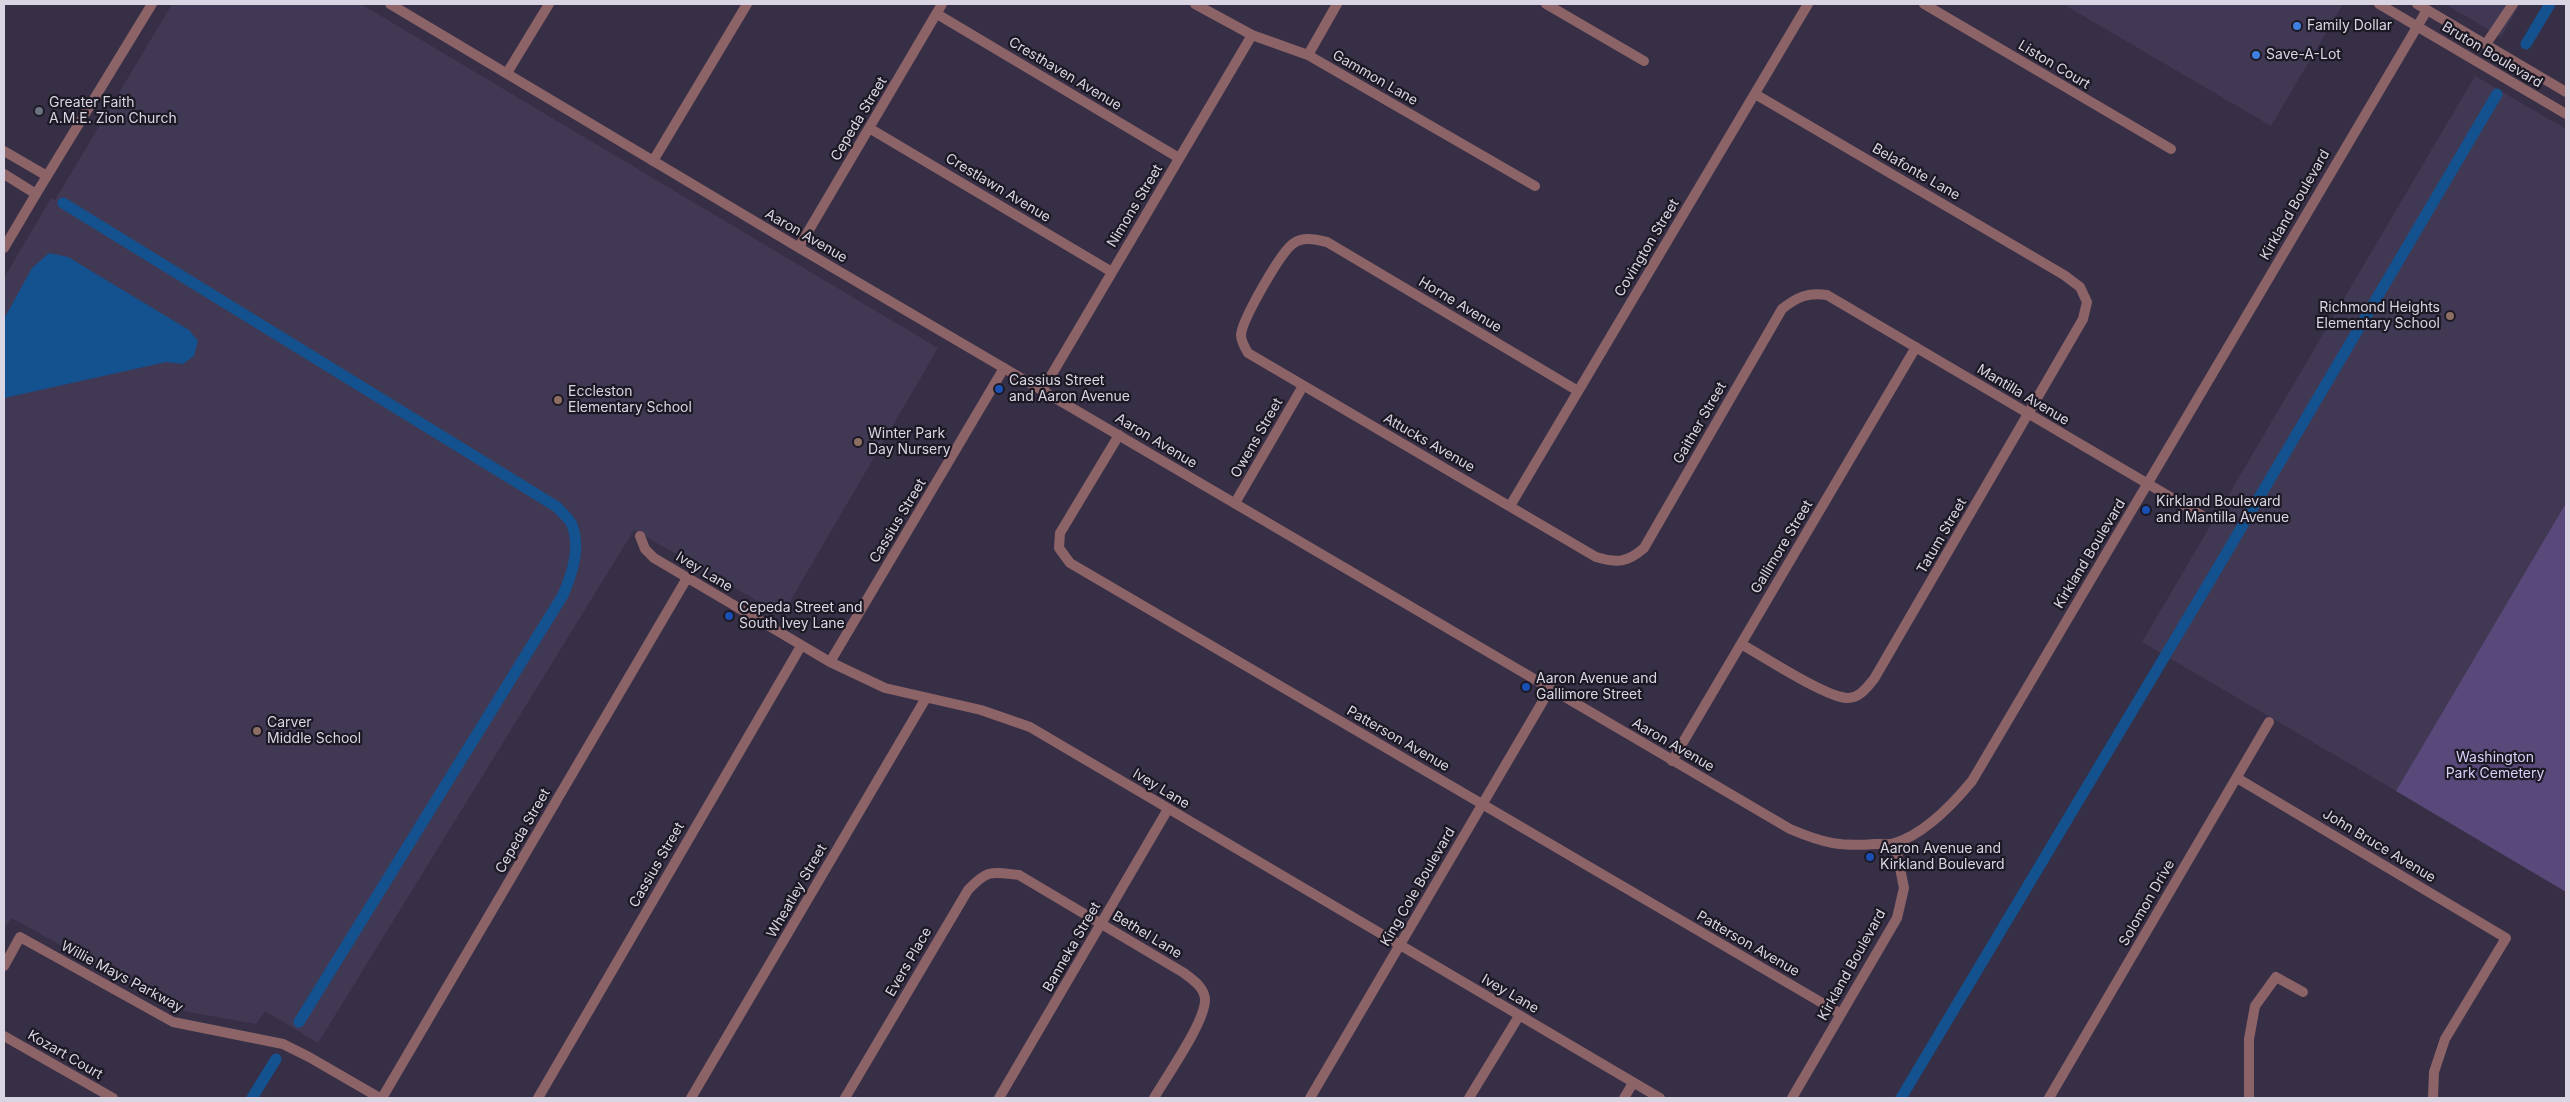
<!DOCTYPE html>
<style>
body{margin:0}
#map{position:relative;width:2570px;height:1102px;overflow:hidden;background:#362f46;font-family:Inter,sans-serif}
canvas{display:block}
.frame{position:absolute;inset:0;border:5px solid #d9d5e3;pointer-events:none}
</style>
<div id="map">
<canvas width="2570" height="1102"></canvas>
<div class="frame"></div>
</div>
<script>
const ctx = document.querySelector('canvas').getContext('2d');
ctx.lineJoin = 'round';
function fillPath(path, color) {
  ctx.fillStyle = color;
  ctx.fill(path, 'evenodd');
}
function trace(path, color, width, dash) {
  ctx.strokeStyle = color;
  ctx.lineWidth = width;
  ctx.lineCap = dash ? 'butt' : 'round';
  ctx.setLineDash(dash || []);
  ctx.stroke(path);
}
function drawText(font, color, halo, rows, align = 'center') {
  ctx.font = font + ' Inter,sans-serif';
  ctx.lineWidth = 4.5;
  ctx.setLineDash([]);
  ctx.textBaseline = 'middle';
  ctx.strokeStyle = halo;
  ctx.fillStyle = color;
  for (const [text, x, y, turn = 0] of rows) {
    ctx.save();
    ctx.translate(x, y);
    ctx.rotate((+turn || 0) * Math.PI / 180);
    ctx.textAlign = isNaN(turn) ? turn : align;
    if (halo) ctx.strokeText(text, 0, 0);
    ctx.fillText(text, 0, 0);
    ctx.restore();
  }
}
const built = new Path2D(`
 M172 4H361L938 348 782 615 634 530 318 1043 265 1011 256 1024 188 1012 158 1000 12 918 4 928V278L51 198 55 200Z
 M2063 4H2343L2271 126Z
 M2445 4H2520L2501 37Z
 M2475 76 2566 129V503L2396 791 2142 642Z`);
const green = new Path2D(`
 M2566 503V892L2396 791Z`);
const water = new Path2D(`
 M49 253 68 257 189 330 198 341 194 356 183 364 166 362 4 398V319L32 268Z`);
const canal = new Path2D(`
 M2526 44 2550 4
 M63 203 557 507C561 512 570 519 572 525 581 548 572 574 563 595L299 1022
 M252 1098 276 1059
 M1901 1098 2217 569 2497 94`);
const minor = new Path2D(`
 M1195 4 1252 35 1308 55 1535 186
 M1546 4 1644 61
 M1924 4 2171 149
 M937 14 1179 158
 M2486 44 2513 4
 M1308 55 1337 4
 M507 73 549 4
 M869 128 1112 272
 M653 161 747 4
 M799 247 942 4
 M4 248 36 194
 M1042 391 1252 35
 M1578 391 1327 242C1317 240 1304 236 1294 243 1281 251 1242 320 1241 335 1241 341 1245 348 1248 353L1596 557C1617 563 1627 563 1644 548L1782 309C1797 297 1808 292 1827 295L2206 518
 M1119 435 1060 533 1059 548 1070 563 1841 1014
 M1235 503 1303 386
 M1510 506 1808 4
 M640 536 645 549 654 558 830 662 885 688 981 710 1030 727 1660 1098
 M1741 644C1763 656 1825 697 1847 698 1859 699 1867 687 1874 679L2083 319 2087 302 2080 287 2064 275 1755 94
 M830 662 1004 368
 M1672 761 1916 347
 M2237 778 2506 938 2445 1039 2434 1072 2433 1098
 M4 1036 113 1098
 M382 1098 687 578
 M538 1098 801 646
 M691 1098 926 698
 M845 1098 968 890C988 869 991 872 1019 875L1184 973C1193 980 1204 987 1205 999 1206 1021 1166 1077 1154 1098
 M999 1098 1168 809
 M1469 1098 1519 1016
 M1624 1098 1633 1083
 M1792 1098 1897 918 1904 888 1895 843
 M2049 1098 2269 722
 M2249 1098V1039L2255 1006 2276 977 2303 992`);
const tertiary = new Path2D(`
 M390 4 801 249 1790 829C1823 843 1840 847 1875 844 1881 844 1889 845 1895 843 1924 834 1953 804 1972 781L2427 10
 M2379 4 2566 114
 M2417 4 2566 92
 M4 151 47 176
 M4 174 36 194 152 4
 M4 966 20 937 173 1022 283 1044 309 1057 380 1098
 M1310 1098 1550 689`);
const markers = [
 [2297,26,5,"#3f7fe0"],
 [2256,55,5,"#3f7fe0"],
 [39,111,5,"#6b7280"],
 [2450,316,5,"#8d6e63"],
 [999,389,5,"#1a4fb4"],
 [558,400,5,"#8d6e63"],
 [858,442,5,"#8d6e63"],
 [2146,510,5,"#1a4fb4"],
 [729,616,5,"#1a4fb4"],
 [1526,687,5,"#1a4fb4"],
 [257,731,5,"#8d6e63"],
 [1870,857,5,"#1a4fb4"]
];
const poiNames = [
 ["Family Dollar",2307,26],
 ["Save-A-Lot",2266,55],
 ["Greater Faith",49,103],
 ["A.M.E. Zion Church",49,119],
 ["Richmond Heights",2440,308,"right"],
 ["Elementary School",2440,324,"right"],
 ["Cassius Street",1009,381],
 ["and Aaron Avenue",1009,397],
 ["Eccleston",568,392],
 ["Elementary School",568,408],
 ["Winter Park",868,434],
 ["Day Nursery",868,450],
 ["Kirkland Boulevard",2156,502],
 ["and Mantilla Avenue",2156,518],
 ["Cepeda Street and",739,608],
 ["South Ivey Lane",739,624],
 ["Aaron Avenue and",1536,679],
 ["Gallimore Street",1536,695],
 ["Carver",267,723],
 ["Middle School",267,739],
 ["Aaron Avenue and",1880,849],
 ["Kirkland Boulevard",1880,865]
];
const streetNames = [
 ["Bruton Boulevard",2492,55,31],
 ["Liston Court",2054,65,31],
 ["Cresthaven Avenue",1065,74,31],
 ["Gammon Lane",1375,78,30],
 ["Cepeda Street",859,119,-59],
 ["Belafonte Lane",1916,172,30],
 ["Crestlawn Avenue",998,188,31],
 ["Kirkland Boulevard",2295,205,-60],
 ["Nimons Street",1135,206,-59],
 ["Aaron Avenue",806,236,30],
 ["Covington Street",1647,248,-59],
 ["Horne Avenue",1460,305,31],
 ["Mantilla Avenue",2023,395,31],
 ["Gaither Street",1700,423,-60],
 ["Owens Street",1257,438,-60],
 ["Aaron Avenue",1156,441,31],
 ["Attucks Avenue",1429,443,30],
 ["Cassius Street",898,521,-59],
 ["Tatum Street",1942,536,-60],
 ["Gallimore Street",1782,547,-59],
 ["Kirkland Boulevard",2090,554,-59],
 ["Ivey Lane",704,572,31],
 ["Patterson Avenue",1398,739,30],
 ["Aaron Avenue",1673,745,30],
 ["Ivey Lane",1161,789,31],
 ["Cepeda Street",523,831,-60],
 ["John Bruce Avenue",2379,846,31],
 ["Cassius Street",657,865,-60],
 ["King Cole Boulevard",1418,887,-60],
 ["Wheatley Street",797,891,-60],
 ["Solomon Drive",2147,903,-60],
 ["Bethel Lane",1147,935,31],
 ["Patterson Avenue",1748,944,30],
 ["Banneka Street",1072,947,-60],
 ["Evers Place",909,962,-60],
 ["Kirkland Boulevard",1852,965,-61],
 ["Willie Mays Parkway",122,977,28],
 ["Ivey Lane",1510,994,30],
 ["Kozart Court",65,1055,30]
];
const parkNames = [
 ["Washington",2495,758],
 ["Park Cemetery",2495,774]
];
fillPath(built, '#413854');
fillPath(green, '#59497a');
fillPath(water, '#13528f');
trace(canal, '#13528f', 11);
trace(minor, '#8c6367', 10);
trace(tertiary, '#8c6367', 10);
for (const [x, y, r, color] of markers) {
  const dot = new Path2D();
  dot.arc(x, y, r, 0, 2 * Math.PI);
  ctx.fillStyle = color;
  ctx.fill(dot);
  trace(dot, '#1c1924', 2);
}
drawText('14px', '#d9d5e3', '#1c1924', poiNames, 'left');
drawText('14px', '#d9d5e3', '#1c1924', streetNames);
drawText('14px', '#dbd0fa', '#1c1924', parkNames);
</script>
